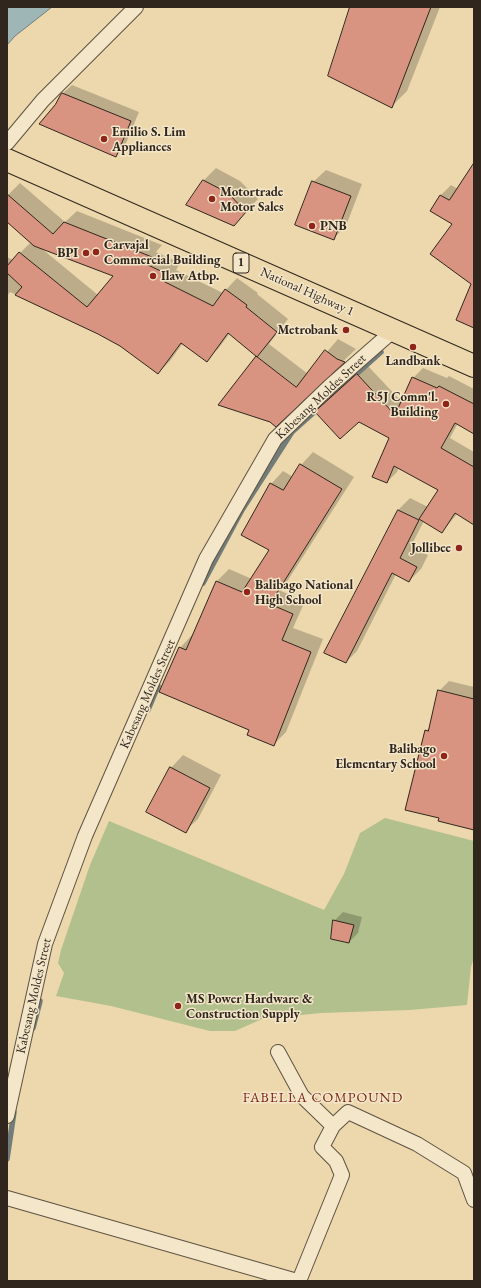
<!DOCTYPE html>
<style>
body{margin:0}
#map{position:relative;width:481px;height:1288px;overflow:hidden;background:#ecd8ac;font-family:"EB Garamond",serif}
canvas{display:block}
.frame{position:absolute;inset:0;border:8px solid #30261e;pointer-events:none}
</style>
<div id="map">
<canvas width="481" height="1288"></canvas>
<div class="frame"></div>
</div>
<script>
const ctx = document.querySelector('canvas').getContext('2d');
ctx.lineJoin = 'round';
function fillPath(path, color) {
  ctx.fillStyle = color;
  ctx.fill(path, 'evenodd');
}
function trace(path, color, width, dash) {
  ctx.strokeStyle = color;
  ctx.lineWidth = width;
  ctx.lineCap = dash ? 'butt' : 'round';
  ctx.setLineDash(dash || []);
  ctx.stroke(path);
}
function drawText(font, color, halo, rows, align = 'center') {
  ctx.font = font + ' "EB Garamond",serif';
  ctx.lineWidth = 3;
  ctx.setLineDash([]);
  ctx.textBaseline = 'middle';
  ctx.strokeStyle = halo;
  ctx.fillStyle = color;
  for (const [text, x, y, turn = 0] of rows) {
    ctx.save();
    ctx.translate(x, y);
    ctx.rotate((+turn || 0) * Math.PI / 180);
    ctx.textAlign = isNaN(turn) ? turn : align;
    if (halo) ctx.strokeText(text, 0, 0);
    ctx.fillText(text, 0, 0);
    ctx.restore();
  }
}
const green = new Path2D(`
 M385 818 474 841V958L471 967 467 1005 410 1010 321 1013 262 1019 235 1031H210L111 1006 56 996 64 973 58 963 61 950 90 865 109 821 324 910 344 874 360 833Z`);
const water = new Path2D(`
 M7 7H52L15 36 7 45Z`);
const shadow = new Path2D(`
 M351 7H440L407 91 391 107Z
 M72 85 139 112 124 148 116 156 56 106 63 93Z
 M474 165V326L472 284 454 224 441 195 451 185 458 189Z
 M216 168 240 181 258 199 234 224 188 205 204 180Z
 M326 170 362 184 346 226 334 238 313 182Z
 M20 183 65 222 77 211 162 245 156 252 180 263 176 270 223 293 237 278 258 293 257 294 288 319 269 344 308 374 338 339 356 349 276 425 270 421 219 404 258 355 230 333 218 349 206 360 183 343 170 361 158 373 120 345 98 333 10 292 7 296V257L13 260 31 242 7 221V196ZM41 248 115 276 98 295Z
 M367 365 402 402 413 378 423 368 447 378 449 376 474 389V432L458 423 450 438 474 452V523L457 514 442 532 424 521 411 546 428 555 421 569 409 581 396 574 357 651 346 662 326 652 398 510 410 498 428 507 439 490 399 467 397 472 387 482 390 437 327 402Z
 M313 452 354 477 281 591 305 601 293 628 323 639 286 732 274 744 180 648 192 635 194 636 217 581 229 569 252 579 270 550 271 484 283 471 293 477 301 465Z
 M449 681 474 687V830L426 731 430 727 439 691Z
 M183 755 221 775 198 819 185 831 171 768Z
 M343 912 362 917 358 933 349 942 334 921Z`);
const stream = new Path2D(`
 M203 583 242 510 292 432 381 352
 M148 710 158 686
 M33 1028 40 1001
 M7 1159 14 1112`);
const building = new Path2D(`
 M350 7H431L392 108 328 76Z
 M62 93 131 121 116 157 39 124 55 105Z
 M474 163V328L456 320 471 284 430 254 452 224 430 211 440 195 449 200Z
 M203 180 228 193 246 212 234 226 186 205Z
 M312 181 351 196 334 240 295 225Z
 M7 194 53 234 64 222 152 257 146 264 169 275 165 282 213 306 225 289 247 305 246 307 277 332 257 357 228 333 207 362 181 343 158 374 120 346 98 334 15 295 22 287 7 273V266L19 252 87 307 113 276 34 246 7 222Z
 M325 350 337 359 345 362 276 427 270 422 218 405 256 356 296 387Z
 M357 374 395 415 412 377 437 388 439 386 474 404V434L455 423 441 448 474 467V525L455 513 442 533 419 519 438 490 394 466 387 483 372 477 389 438 359 422 340 439 315 412Z
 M300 464 342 489 270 604 293 614 282 640 311 652 274 746 247 735 249 730 159 692 179 647 186 650 216 581 242 592 269 550 241 535 270 483 283 490Z
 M398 510 419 520 400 558 417 567 409 582 392 573 346 663 324 653Z
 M438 690 474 699V830L438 821 439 818 405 810 425 730 428 731Z
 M170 767 210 788 186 833 146 812Z
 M333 920 354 925 349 943 331 939Z`);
const street = new Path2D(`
 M7 143 43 100 136 7
 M278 1052 302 1096 333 1126 322 1147 336 1161 342 1175 299 1281
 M7 1116 45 944 85 836 206 559 275 439 330 386 394 330
 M333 1126 348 1112 417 1144 464 1173 474 1200
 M7 1198 297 1281`);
const highway = new Path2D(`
 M7 160 474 366`);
const markers = [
 [104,139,4,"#8f2418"],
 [212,199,4,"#8f2418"],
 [312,226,4,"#8f2418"],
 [96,252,4,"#8f2418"],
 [86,253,4,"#8f2418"],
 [153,276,4,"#8f2418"],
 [346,330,4,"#8f2418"],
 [413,347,4,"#8f2418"],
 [446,404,4,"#8f2418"],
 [459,548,4,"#8f2418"],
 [247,592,4,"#8f2418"],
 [444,756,4,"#8f2418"],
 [178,1006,4,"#8f2418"]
];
const shields = [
 [241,263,16]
];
const shieldNames = [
 ["1",241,263]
];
const poiNames = [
 ["Emilio S. Lim",112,132],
 ["Appliances",112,147],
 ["Motortrade",220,192],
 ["Motor Sales",220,207],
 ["PNB",320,226],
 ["Carvajal",104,245],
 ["Commercial Building",104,260],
 ["BPI",78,253,"right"],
 ["Ilaw Atbp.",161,276],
 ["Metrobank",338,330,"right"],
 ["Landbank",413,361,"center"],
 ["R5J Comm'l.",438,397,"right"],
 ["Building",438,412,"right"],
 ["Jollibee",451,548,"right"],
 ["Balibago National",255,585],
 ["High School",255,600],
 ["Balibago",436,749,"right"],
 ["Elementary School",436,764,"right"],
 ["MS Power Hardware &",186,999],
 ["Construction Supply",186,1014]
];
const streetNames = [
 ["National Highway 1",307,292,24],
 ["Kabesang Moldes Street",321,397,-43],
 ["Kabesang Moldes Street",148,694,-66],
 ["Kabesang Moldes Street",34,996,-77]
];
const neighbourhoodNames = [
 ["FABELLA COMPOUND",323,1098]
];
fillPath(green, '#b2c08d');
fillPath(water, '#9eb7b6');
trace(water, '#727d79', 1);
fillPath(shadow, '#0003');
trace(stream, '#727d79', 5.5);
fillPath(building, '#d89480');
trace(building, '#30261e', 1);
trace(street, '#5f5242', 16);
trace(highway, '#30261e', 24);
trace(street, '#f3e6c9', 14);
trace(highway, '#ecd8ac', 22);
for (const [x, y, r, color] of markers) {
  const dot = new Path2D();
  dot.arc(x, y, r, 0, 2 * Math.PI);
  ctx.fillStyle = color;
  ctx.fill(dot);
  trace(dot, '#f3e6c9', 1.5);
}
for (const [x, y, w] of shields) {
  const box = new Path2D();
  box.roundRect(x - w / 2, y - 10, w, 20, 3);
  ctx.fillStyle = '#f3e6c9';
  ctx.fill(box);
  trace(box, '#30261e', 1);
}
drawText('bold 12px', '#30261e', null, shieldNames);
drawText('bold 13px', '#30261e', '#f3e6c9', poiNames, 'left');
drawText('13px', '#30261e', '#f3e6c9', streetNames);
ctx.letterSpacing = '1px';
drawText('14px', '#7a1f14', '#f3e6c9', neighbourhoodNames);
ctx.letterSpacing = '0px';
</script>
